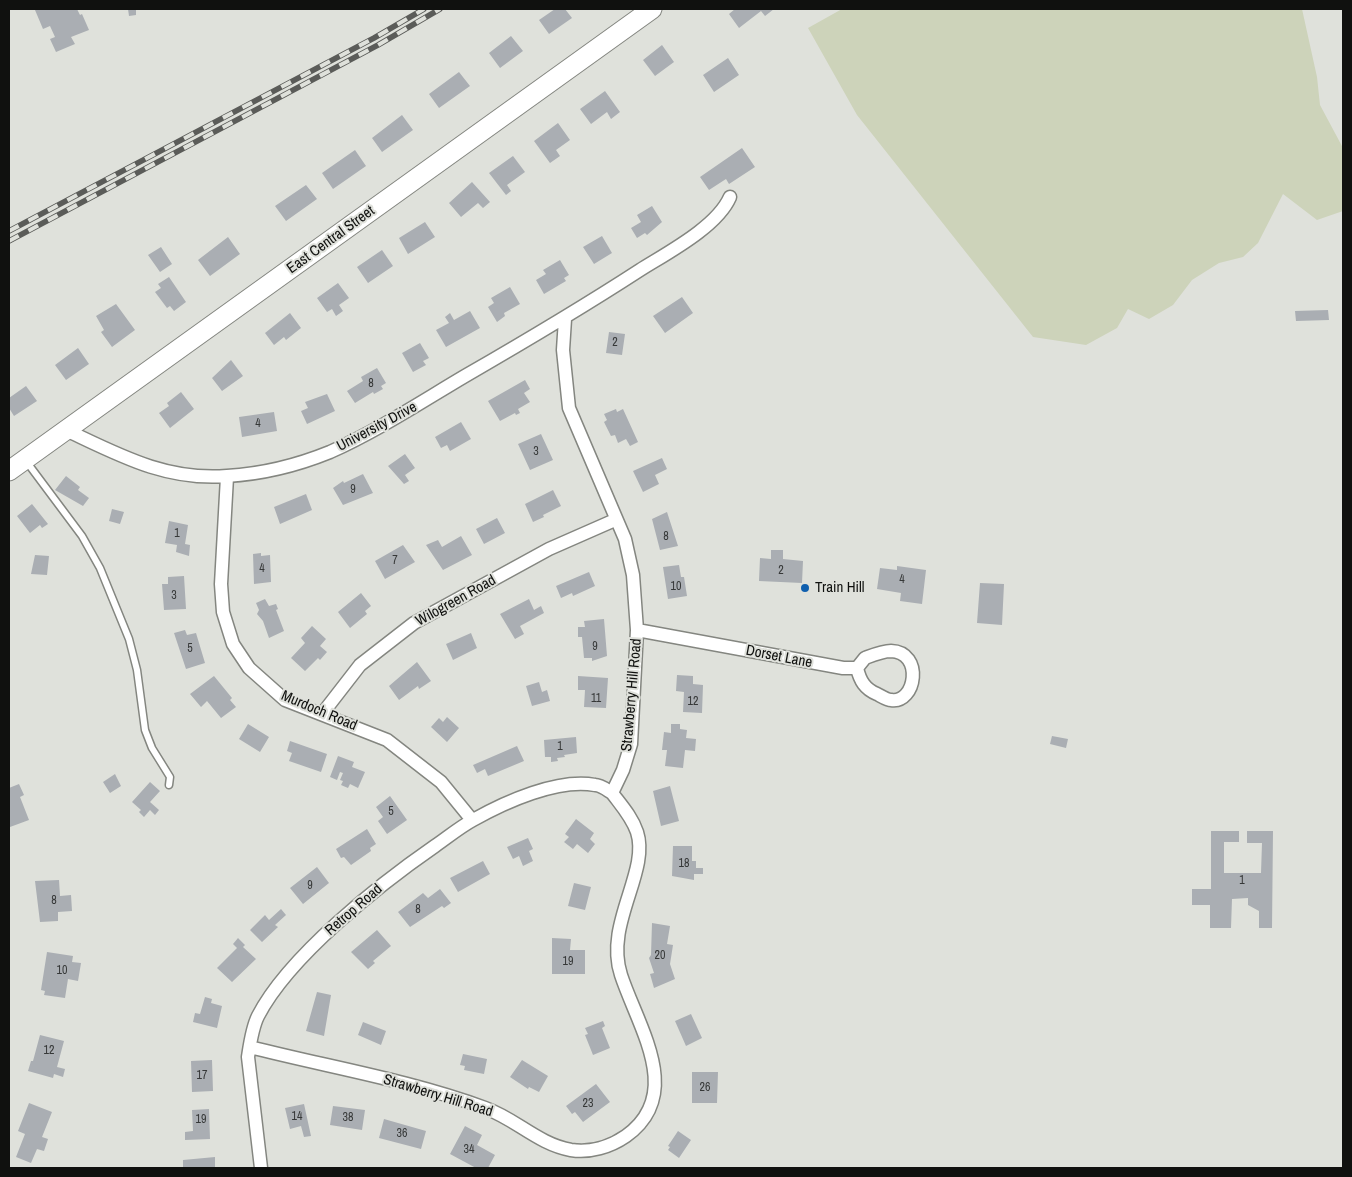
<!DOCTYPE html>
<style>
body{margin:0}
#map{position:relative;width:1352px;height:1177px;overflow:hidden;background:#dfe1db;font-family:"Archivo Narrow",sans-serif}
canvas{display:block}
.frame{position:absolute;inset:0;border:10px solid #10110f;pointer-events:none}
</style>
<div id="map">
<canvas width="1352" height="1177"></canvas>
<div class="frame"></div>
</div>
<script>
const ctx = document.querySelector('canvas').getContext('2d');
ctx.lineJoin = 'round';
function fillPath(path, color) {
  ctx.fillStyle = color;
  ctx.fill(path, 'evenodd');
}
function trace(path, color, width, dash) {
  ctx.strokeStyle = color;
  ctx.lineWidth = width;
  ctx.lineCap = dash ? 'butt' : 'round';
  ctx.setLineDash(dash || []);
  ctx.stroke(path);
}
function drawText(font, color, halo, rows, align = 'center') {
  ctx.font = font + ' "Archivo Narrow",sans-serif';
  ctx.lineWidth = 4;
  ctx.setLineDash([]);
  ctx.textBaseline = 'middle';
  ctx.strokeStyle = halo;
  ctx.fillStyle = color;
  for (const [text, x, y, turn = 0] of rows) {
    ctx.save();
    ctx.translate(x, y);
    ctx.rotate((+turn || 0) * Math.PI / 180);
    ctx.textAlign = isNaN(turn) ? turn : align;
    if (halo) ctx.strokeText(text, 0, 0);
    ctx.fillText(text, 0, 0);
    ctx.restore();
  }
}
const green = new Path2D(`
 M842 9H1302L1317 77 1320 105 1343 148V211L1317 220 1283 194 1258 243 1243 257 1219 263 1192 280 1173 305 1149 319 1128 309 1117 328 1086 345 1033 337 857 115 808 28Z`);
const building = new Path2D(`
 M39 9H77L80 15 82 14 89 30 71 37 75 44 56 52 50 39 55 37 50 26 43 29 35 10Z
 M128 9H136V15L129 16Z
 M555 9H565L572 18 549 34 539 20Z
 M735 9H774L765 16 761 11 739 28 729 14Z
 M511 36 523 51 500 68 489 53Z
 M662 45 674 62 655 76 643 60Z
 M728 58 739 75 714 92 703 75Z
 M459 72 470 86 439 108 429 94Z
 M605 91 620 112 611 119 607 112 591 124 580 109Z
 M402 115 413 130 382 152 372 138Z
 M558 123 570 140 556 150 560 156 550 163 534 141Z
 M742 148 755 167 729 184 726 179 709 190 700 177Z
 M355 150 366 166 333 189 322 173Z
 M513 156 525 172 507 185 511 191 506 195 489 173Z
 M472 182 490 202 483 208 478 203 461 217 449 203Z
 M306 185 317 199 286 221 275 206Z
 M652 206 662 222 647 235 645 233 637 238 631 228 641 222 637 215Z
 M425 222 435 237 408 254 399 238Z
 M602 236 612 253 594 264 583 247Z
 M228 237 240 254 210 276 198 260Z
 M161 247 172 264 160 272 148 255Z
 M382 250 393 266 368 283 357 267Z
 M560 260 569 275 564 278 566 281 544 294 536 280 546 274 543 270Z
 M169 277 186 302 174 311 170 306 167 308 155 292 161 288 158 284Z
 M338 283 349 298 339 305 343 311 336 316 332 309 327 312 317 298Z
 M510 287 520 304 504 313 505 316 497 322 488 307 494 303 491 298Z
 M682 297 693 313 665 333 653 316Z
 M116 304 135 330 112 347 101 332 104 330 96 316Z
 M1328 310 1329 320 1296 321 1295 311Z
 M470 311 480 328 446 347 436 330 449 323 445 317 450 313 454 320Z
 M290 313 301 328 286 340 284 337 274 345 265 333Z
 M609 332 625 334 622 355 606 353Z
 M420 343 429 358 423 361 426 365 413 372 402 353Z
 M78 348 89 364 66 380 55 365Z
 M231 360 243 376 222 391 212 378Z
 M377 368 386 383 381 386 383 389 374 394 373 392 355 403 347 391 363 381 361 377Z
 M525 380 530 389 524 393 530 402 518 409 520 413 516 415 515 413 500 421 488 401Z
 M26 386 37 401 14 416 9 408V398Z
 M181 392 194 409 170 428 159 413 169 406 167 403Z
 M327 394 335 411 307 424 301 411 308 408 305 402Z
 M616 409 617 412 623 409 638 442 630 446 626 439 618 443 615 435 611 436 604 422 607 420 604 414Z
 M274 412 277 431 242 437 239 417Z
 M461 422 471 439 450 451 447 445 441 448 435 437Z
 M541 434 553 460 530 470 518 444Z
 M405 454 415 468 405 475 409 481 404 484 388 466Z
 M662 458 667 469 655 475 659 484 643 492 633 471Z
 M363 474 373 493 343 505 333 488 343 481 344 483Z
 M66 476 80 487 78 490 89 498 83 506 55 490Z
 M553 490 561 506 543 515 544 517 533 522 525 504Z
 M306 494 312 510 280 524 274 507Z
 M32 504 48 524 42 528 40 525 30 533 17 516Z
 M112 509 124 512 120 524 109 521Z
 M667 512 678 546 660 550 652 519Z
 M497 518 505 533 484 544 476 529Z
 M169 521 188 525 185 544 190 545 189 556 176 552 177 545 165 543Z
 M461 536 472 555 443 570 426 545 438 540 442 547Z
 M403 545 415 562 385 579 375 561Z
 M771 550H783V559L803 561 802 583 759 581 760 558 771 559Z
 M261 553V556L270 555 271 582 254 584 253 554Z
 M35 555 49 556 47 575 31 574Z
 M679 565 681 577H684L687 596 668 599 663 567Z
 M897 566 926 570 922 604 900 601 901 593 877 589 880 568 897 570Z
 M589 572 595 586 573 596 572 593 561 598 556 586Z
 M184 576 186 609 164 610 162 584H168V577Z
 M980 583 1004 584 1002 625 977 623Z
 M361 593 371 606 365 611 367 614 350 628 338 612Z
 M265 599 269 606 276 604 278 609 276 610 284 631 269 638 263 621 257 614 259 610 256 603Z
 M529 599 534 610 541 606 544 613 520 626 524 634 515 639 500 614Z
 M604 619 607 656 592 661V658H584L582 637H578V627H585L584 621Z
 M312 626 326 639 320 646 327 652 320 660 318 658 305 671 291 658 305 643 301 638Z
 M185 630 187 635 196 633 205 663 186 669 174 633Z
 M471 633 477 648 453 660 446 644Z
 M417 662 431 681 419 689 418 686 399 700 389 686Z
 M677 675 693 676V684L703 685 702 713 683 712 684 692 676 691Z
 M214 676 232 698 230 700 236 707 221 718 207 701 201 707 190 694Z
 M578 676 608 678 606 708 584 707 585 690H578Z
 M539 682 542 692 547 690 550 701 532 706 526 686Z
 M447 717 459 728 447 742 431 727 439 718 443 722Z
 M248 724 269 737 260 752 239 739Z
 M671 724H680V729L687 730 686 738 696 739 695 751 685 750 683 768 665 766 667 750H662L664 732 671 733Z
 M1052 736 1068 739 1066 748 1050 744Z
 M576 737 577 753 564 755 565 757 557 758 558 761 551 762V757H545L544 740Z
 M290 741 327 754 321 772 289 761 292 753 287 751Z
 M517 746 524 761 488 776 485 769 477 773 473 765Z
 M338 756 354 762 352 767 365 772 358 788 350 784 348 788 341 785 343 781 340 780 343 773 340 772 337 780 330 777Z
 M115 774 121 786 110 793 103 782Z
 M150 782 160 791 150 802 159 810 155 815 150 810 144 817 139 812 141 810 132 802Z
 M19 784 24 795 20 797 29 820 10 827 9 788Z
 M670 786 679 821 661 826 653 791Z
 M390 796 407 820 387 834 378 821 383 817 376 807Z
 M576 819 594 833 590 839 595 844 588 853 577 844 573 849 564 842 569 837 565 834Z
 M367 829 376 844 370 848 371 851 351 865 344 857 341 858 336 849Z
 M1211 831H1239V842H1224V873H1261L1262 843H1247V831H1273L1272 928H1259V911L1248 905V898L1232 899 1231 928H1210V905H1192V889H1211Z
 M528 838 533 849 529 851 533 861 523 866 519 856 513 859 507 847Z
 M673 846H692V861H696V868H703V874H694V880L672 876Z
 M483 861 490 874 458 892 450 878Z
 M317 867 329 883 303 904 290 888Z
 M59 880 60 896 71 895 72 911 58 912V921L40 922 35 881Z
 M574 883 591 887 585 910 568 906Z
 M440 889 451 903 444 908 442 906 410 927 398 912 423 893 428 898Z
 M281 909 286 915 275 925 278 927 262 942 250 930 265 915 269 920Z
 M652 923 670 926 667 944 673 945 670 964 675 979 654 988 650 974 654 973 649 958 651 955Z
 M377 930 391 946 373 961 375 963 368 969 351 952Z
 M238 938 245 945 243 947 256 959 232 982 217 968 237 948 233 944Z
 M552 938 571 939 570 950H585V974H552Z
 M47 952 73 956 72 962 81 963 78 981 68 979 65 998 44 995 45 991 41 990Z
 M317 992 331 995 324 1036 306 1031Z
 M205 997 212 999 211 1003 222 1006 217 1028 193 1022 195 1013 200 1014Z
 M691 1014 702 1038 686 1046 675 1021Z
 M603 1021 605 1026 602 1028 610 1048 593 1055 585 1035 588 1034 585 1028Z
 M363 1022 386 1031 381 1045 358 1035Z
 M40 1035 64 1041 57 1067 65 1069 63 1077 54 1074 53 1078 28 1071 31 1061H33Z
 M463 1054 487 1059 484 1074 464 1070 465 1066 460 1065Z
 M212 1060 213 1091 192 1092 191 1061Z
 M522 1060 548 1076 539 1092 529 1087 528 1089 510 1077Z
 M692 1072H718L717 1103H692Z
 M596 1084 610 1102 583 1122 575 1112 572 1114 566 1106Z
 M29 1103 52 1112 42 1137 48 1139 44 1151 37 1149 31 1163 16 1157 25 1134 18 1131Z
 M304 1104 311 1136 304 1137 301 1126 290 1129 285 1108Z
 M333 1106 365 1110 362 1130 330 1125Z
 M209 1109 210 1139 185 1140V1132L193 1131 192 1110Z
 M384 1119 426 1131 421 1149 379 1138Z
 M465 1126 482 1135 477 1145 495 1155 488 1168H476L450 1154Z
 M678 1131 691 1140 679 1158 668 1150 670 1147 668 1146Z
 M215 1157V1168H183V1160Z`);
const lane = new Path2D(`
 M26 461 82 536 100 568 129 639 137 670 145 730 152 748 170 777 169 785`);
const street = new Path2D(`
 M66 430C119 455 166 481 227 476 261 474 298 465 330 452 377 431 421 402 465 376 524 342 583 307 640 270 667 253 717 227 730 197
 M227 477 221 584 223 612 233 644 249 668 285 700 387 740 441 782 472 820
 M637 630 843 668H857L865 658C873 655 883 651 891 651 924 652 916 704 891 700 887 700 881 696 877 694 865 689 860 681 857 668
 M322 714 360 665 414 623 549 549 615 520
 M250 1047C328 1067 409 1080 485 1108 516 1119 538 1144 571 1150 590 1153 610 1147 626 1136 685 1094 638 1027 621 975 604 924 650 872 637 832 632 817 621 805 612 793L623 770 631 744 637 630 633 575 625 539 569 408 563 350 565 319
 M261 1168 248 1057C250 1044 252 1028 258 1016 289 956 380 884 435 846 448 837 460 827 473 820 505 802 558 778 595 785 601 785 607 790 612 793`);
const secondary = new Path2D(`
 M9 471 652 9`);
const rail = new Path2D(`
 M9 231 374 38 424 9
 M9 241 378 45 440 9`);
const markers = [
 [805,588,5,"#0f5fae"]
];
const numberNames = [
 ["2",615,343],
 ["8",371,384],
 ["4",258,424],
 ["3",536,452],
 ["9",353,490],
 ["1",177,534],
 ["8",666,537],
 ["7",395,561],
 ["4",262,569],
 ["2",781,571],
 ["4",902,580],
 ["10",676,587],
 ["3",174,596],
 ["9",595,647],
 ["5",190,649],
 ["11",596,699],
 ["12",693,702],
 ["1",560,747],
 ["5",391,812],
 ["18",684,864],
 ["1",1242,881],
 ["9",310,886],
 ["8",54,901],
 ["8",418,910],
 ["20",660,956],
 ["19",568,962],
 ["10",62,971],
 ["12",49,1051],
 ["17",202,1076],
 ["26",705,1088],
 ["23",588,1104],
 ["14",297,1117],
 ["38",348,1118],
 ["19",201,1120],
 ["36",402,1134],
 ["34",469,1150]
];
const streetNames = [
 ["East Central Street",331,240,-36],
 ["University Drive",377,427,-28],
 ["Wilogreen Road",456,601,-29],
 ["Dorset Lane",779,657,11],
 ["Strawberry Hill Road",632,695,-85],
 ["Murdoch Road",319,711,23],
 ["Retrop Road",354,910,-41],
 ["Strawberry Hill Road",438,1096,17]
];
const poiNames = [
 ["Train Hill",815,588]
];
fillPath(green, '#cdd3ba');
fillPath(building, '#aaaeb3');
trace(lane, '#848680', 9);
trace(street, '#848680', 15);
trace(secondary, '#848680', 21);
trace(lane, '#fff', 6);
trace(street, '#fff', 12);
trace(secondary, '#fff', 19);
trace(rail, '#5b5c59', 5.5);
trace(rail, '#dfe1db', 4, [11]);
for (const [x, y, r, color] of markers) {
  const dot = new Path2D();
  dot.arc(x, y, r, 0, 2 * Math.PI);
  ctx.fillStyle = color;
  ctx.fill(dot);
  trace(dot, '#dfe1db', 2);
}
drawText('12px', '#363838', null, numberNames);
drawText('15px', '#10110f', '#dfe1db', streetNames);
drawText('15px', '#10110f', '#dfe1db', poiNames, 'left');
</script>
